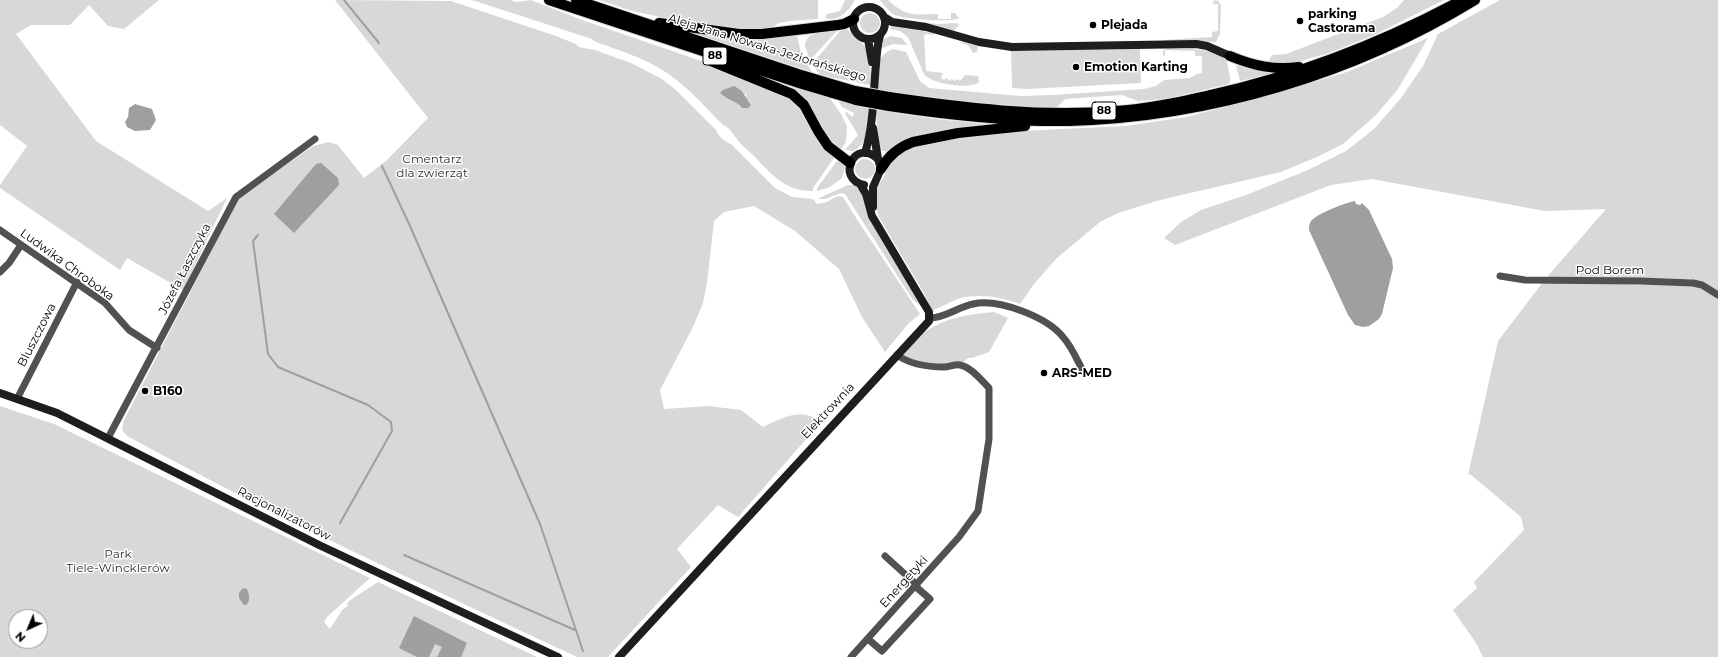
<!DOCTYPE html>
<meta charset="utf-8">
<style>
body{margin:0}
#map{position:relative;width:1718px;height:657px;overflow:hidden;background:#fff;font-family:Montserrat,sans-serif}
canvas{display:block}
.north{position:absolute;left:8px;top:609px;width:40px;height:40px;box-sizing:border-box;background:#fff;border:1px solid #999;border-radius:50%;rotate:224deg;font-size:11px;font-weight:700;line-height:16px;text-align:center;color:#000}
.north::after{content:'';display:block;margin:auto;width:14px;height:18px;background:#000;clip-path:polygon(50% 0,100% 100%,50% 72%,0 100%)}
</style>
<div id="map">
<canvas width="1718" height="657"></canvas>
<div class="north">N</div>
</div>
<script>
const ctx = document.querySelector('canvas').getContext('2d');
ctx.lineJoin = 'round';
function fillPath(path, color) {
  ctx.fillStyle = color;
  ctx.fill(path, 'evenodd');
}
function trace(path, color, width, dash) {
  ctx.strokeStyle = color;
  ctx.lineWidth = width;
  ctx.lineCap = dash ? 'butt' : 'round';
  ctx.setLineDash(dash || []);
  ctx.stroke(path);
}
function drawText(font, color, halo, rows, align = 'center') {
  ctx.font = font + ' Montserrat,sans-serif';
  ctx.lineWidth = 3;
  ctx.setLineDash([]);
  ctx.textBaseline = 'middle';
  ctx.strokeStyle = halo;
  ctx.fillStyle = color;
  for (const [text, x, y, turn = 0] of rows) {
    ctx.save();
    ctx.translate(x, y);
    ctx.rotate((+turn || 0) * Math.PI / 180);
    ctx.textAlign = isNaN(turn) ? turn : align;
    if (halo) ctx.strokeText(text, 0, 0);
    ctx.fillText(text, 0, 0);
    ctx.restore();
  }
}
const green = new Path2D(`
 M0 0H159L124 29 108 26 89 5 70 25H31L16 34 96 141 208 211 227 198 183 290 127 258 120 270 0 188V185L27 146 0 125Z
 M335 0 451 1 556 36 576 44 579 47 595 50 631 63 662 79 676 90 716 130C718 136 725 142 731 144L775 188 792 197 813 199 817 204 827 202 837 196 843 197 860 224 920 314 908 324 885 352 862 317 839 269 795 231 754 206 724 212 714 221 707 283 703 303 693 327 660 390 664 409 708 406 741 410 763 427C785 417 798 408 822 421L738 517 718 505 677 549 691 567 608 657H577C426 586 273 516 127 436L122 430 124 420 239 198 313 146 329 142 338 145 364 178 387 160 428 118Z
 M472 0H510L516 2 531 0 582 20 713 65 791 99 796 102 836 155 813 188V191C786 192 771 174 754 156 748 150 741 145 736 138 732 133 730 128 723 125 705 107 688 87 667 73 645 58 620 51 596 42L592 39ZM723 90 746 94 747 99 742 108 731 99 724 97Z
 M599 0H818V19L790 21 779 23 769 29 755 30 679 21 632 11Z
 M845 0H855C848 11 840 22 825 18L827 14 840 11Z
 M880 0H888C908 18 912 14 938 14V19H951V13H955L959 18C952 23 900 19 893 14 888 11 884 4 880 0Z
 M1214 0 1218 1 1221 5 1220 34 1216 42 1166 41 1164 40 1212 37V32L1218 31V4H1213Z
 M1404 0H1444L1374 35 1329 53 1297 62 1267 64 1272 55 1286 54 1383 17 1397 8Z
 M1500 0H1718V292L1691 279 1553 278 1548 276 1606 209 1545 211 1372 179 1331 185 1175 245 1164 238 1181 222 1201 210 1246 195 1308 170 1346 151 1374 129 1401 98 1423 66 1438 34Z
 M860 23a10 10 0 1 1 20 0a10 10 0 1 1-20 0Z
 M919 22 938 24 957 23 959 25 954 31Z
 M891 26 934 33 933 35 926 34 924 36 926 71 943 73 941 78 944 80 946 78 950 81 951 79 955 81 957 79 960 81 965 75 978 76 979 82C971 90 931 84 924 74L908 37 900 31 890 29Z
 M847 29 867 48 871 73 870 85 820 75 812 64 840 31Z
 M837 30V31L810 60 805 46C806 30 824 32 837 30Z
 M698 31 795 35 797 36 801 53 812 72 693 33Z
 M890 36 902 38 907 45 893 44 880 49 882 40Z
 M1428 38 1398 89 1376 115 1343 144 1317 157 1281 172 1160 200 1118 213 1100 222 1057 258 1034 284 1020 304C1002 297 977 293 958 299 949 302 941 307 932 311L925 295 880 219 875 206 877 187 885 175 888 164 897 156 912 148 932 141 998 132 1126 126 1186 117 1256 99 1347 72Z
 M962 41 978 46 977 52 973 53 968 45 961 43Z
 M1168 48C1183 49 1212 48 1223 57 1228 61 1228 67 1229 72 1230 76 1231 80 1229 84L1165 99 1138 101 1122 95 1065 99 1057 107 1049 108C991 104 934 99 877 89 878 73 875 55 893 49L906 52 920 81 929 88 1020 96 1053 95 1144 89 1156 86 1164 80 1190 78 1197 74 1202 73V56H1195V51L1165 50V56L1163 55V50Z
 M1140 49 1141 83 1027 89 1012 88 1011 51Z
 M1238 65 1251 69 1274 73 1240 81 1236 66Z
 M771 81 830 98 841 114 847 126 846 142 841 149 827 137 809 105Z
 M837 99 868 108C868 125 870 141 854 151L845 150 858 135 846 115 845 111 853 117 854 113 842 107Z
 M876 110 935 119 985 124 919 135 906 139 888 152 879 150Z
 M840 157 845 167 842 178 830 187 817 191V188Z
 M855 169a10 10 0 1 1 20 0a10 10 0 1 1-20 0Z
 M848 185H854L860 190 921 306 913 300 845 194 841 193 825 199H819V198Z
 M1543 282 1695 286 1707 290 1718 297V657H1483L1476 643 1453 610 1477 588 1474 582 1524 530 1521 517 1470 474 1468 475 1498 341Z
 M994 312 1008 318 989 352 972 358H968L960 365 945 367 901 358C908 350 916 339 925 332 944 318 970 314 994 312Z
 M0 406 54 424 370 578 327 617 324 622 330 629 342 610 348 606 347 604 349 601 378 582 537 657H0ZM16 617H40V641H16Z`);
const water = new Path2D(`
 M734 86C745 92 744 95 751 105L748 108H742C735 100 727 100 720 93L723 90Z
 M135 104 152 109 156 120 150 130 135 131 127 127 125 122 128 117 129 108Z
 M321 163 338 178 339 185 294 233 274 214 316 164Z
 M1355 201 1356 204 1360 205 1362 203 1369 210 1392 259 1393 268 1382 314 1379 319 1369 326 1363 327 1355 325 1348 315 1309 230C1309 227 1309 224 1311 221 1318 213 1345 203 1355 201Z
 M243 588 247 589C249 594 251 601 246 605H244L239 598V593Z
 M414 616 467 643 461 657H437L442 647 435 644 429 657H417L399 648Z`);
const stream = new Path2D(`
 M344 0 379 43
 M382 166 410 226 540 524 583 651
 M258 235 253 241 268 354 278 367 368 405 391 422 392 431 340 523
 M404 555 575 630`);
const street = new Path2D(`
 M0 230 105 303 129 330 157 348
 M0 272 9 263 21 245
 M1500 276 1525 280 1640 281 1693 283 1702 285 1718 295
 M930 318C945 318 958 307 973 304 998 298 1047 317 1063 337 1072 347 1077 360 1083 371
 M17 399 77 282
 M108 438 236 197 315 139
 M885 556 917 585
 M868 639 882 651 930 599 915 586
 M851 657 959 537 978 511 989 439V388C981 380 971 367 960 365 955 364 949 367 944 367 927 367 911 365 897 355`);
const secondary = new Path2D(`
 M853 23a16 16 0 1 1 32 0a16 16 0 1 1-32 0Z
 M884 17 892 22 926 27 979 42 1012 47 1196 44 1207 46 1230 56
 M868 39 872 62
 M873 128 878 159 881 169 873 187V207
 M865 153C874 124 873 94 876 64 877 54 877 45 880 36
 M864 185C835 179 855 137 878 159
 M0 393 57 413 319 545 558 657
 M619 657 929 321V312L872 216 866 194 860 184`);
const primary = new Path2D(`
 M549 0 802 84 856 100
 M576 0 798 74 855 91
 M659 23 739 34H762L838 25 844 24 854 19
 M1230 56C1254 66 1273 70 1299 67
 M711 61 792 94 804 105 818 131 828 146 850 163
 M889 97C964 108 1040 117 1115 111 1148 109 1179 102 1211 95 1299 75 1382 43 1462 0
 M889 106C949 115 1008 122 1069 121 1211 117 1354 74 1475 0
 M881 169C888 156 899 147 913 142L958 133 1025 126`);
const primaryBridge = new Path2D(`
 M855 91 889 97
 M856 100 889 106`);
const markers = [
 [1300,21,4,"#000"],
 [1093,25,4,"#000"],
 [1076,67,4,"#000"],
 [1044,373,4,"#000"],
 [145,391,4,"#000"]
];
const shields = [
 [715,56,24],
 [1104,111,24]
];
const shieldNames = [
 ["88",715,56],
 ["88",1104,111]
];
const poiNames = [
 ["parking",1308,14],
 ["Castorama",1308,28],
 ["Plejada",1101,25],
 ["Emotion Karting",1084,67],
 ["ARS-MED",1052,373],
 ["B160",153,391]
];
const streetNames = [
 ["Aleja Jana Nowaka-Jeziorańskiego",767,48,17],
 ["Ludwika Chroboka",67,265,36],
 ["Józefa Łaszczyka",185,269,-63],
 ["Pod Borem",1610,270],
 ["Bluszczowa",37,335,-63],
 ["Elektrownia",828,411,-47],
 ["Racjonalizatorów",284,514,27],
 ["Energetyki",904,582,-48]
];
const parkNames = [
 ["Cmentarz",432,159],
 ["dla zwierząt",432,173],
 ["Park",118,554],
 ["Tiele-Wincklerów",118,568]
];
fillPath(green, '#d8d8d8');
fillPath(water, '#9f9f9f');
trace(stream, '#9f9f9f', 2);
trace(primary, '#dbdbdb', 12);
trace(street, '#515151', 7);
trace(secondary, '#1e1e1e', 8);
trace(primary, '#000', 10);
trace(primaryBridge, '#dbdbdb', 12, []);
trace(primaryBridge, '#000', 10);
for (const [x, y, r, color] of markers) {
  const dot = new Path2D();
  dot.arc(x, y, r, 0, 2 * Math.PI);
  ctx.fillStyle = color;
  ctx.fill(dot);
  trace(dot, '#fff', 1.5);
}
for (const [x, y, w] of shields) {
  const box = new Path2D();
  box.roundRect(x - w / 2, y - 9, w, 18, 3);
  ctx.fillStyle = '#fff';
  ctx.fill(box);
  trace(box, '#000', 1);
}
drawText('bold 11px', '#000', null, shieldNames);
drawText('bold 12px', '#000', '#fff', poiNames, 'left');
drawText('12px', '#000', '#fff', streetNames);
drawText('12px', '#2f2f2f', '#fff', parkNames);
</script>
